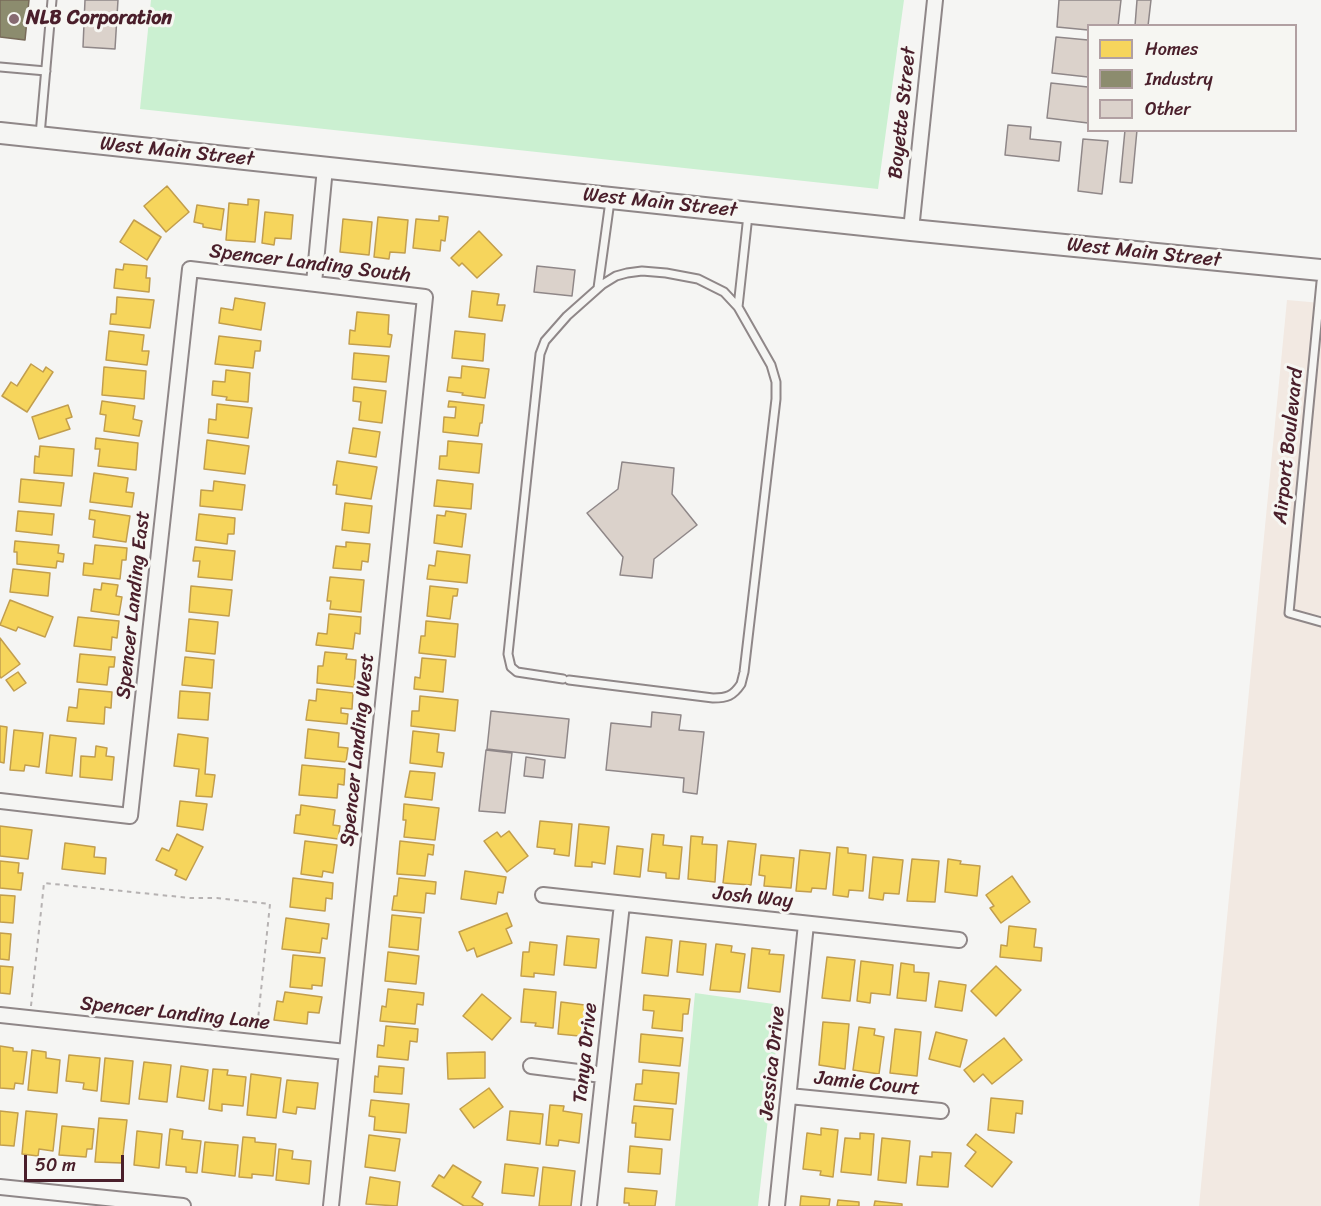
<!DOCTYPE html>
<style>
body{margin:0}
#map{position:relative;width:1321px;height:1206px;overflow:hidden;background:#f5f5f3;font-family:Sriracha,sans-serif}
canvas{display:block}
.legend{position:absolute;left:1087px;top:24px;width:210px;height:108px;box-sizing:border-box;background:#f6f6f2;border:2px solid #b1a0a2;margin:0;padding:8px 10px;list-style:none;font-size:18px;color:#4a1f2b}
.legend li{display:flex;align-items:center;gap:12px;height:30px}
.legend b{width:30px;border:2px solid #b1a0a2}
.scale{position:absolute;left:24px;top:1155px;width:100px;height:27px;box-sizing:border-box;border:3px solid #4a1f2b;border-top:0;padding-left:8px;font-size:18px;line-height:21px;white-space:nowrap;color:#4a1f2b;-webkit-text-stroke:4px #f6f6f2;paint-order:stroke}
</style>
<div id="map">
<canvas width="1321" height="1206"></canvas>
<ul class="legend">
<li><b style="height:16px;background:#f6d55c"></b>Homes</li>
<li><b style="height:16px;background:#8c8c6e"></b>Industry</li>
<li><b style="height:16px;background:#dbd2cb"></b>Other</li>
</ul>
<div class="scale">50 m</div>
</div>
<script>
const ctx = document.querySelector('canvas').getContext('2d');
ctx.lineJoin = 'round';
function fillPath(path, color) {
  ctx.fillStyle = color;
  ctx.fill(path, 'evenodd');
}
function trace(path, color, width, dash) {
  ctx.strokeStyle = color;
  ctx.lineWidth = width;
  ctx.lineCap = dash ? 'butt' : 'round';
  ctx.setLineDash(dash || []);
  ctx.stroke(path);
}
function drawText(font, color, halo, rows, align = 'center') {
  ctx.font = font + ' Sriracha,sans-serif';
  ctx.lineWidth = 6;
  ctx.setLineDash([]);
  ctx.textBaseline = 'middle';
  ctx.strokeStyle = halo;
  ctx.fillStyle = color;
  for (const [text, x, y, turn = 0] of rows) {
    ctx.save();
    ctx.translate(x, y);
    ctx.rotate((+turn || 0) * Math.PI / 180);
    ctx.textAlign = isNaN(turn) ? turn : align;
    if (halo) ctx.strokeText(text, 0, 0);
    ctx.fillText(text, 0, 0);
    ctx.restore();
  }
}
const built = new Path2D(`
 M1287 300 1321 303V1206H1199Z`);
const green = new Path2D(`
 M151 0H904L878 189 140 109Z
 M695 993 781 1005 758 1206H675Z`);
const homes = new Path2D(`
 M167 186 189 212 166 232 144 206Z
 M248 199 259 200 255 242 226 240 229 203 248 205Z
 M197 205 224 209 221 230 203 227V224L194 222Z
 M265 212 293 215 291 239 275 238 274 245 262 243Z
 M439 216 448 217 445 241 441 240 440 251 413 248 416 219 439 221Z
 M378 217 408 220 405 253 390 252 389 259 374 257Z
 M343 219 372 222 369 255 340 252Z
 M134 220 161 237 147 260 120 242Z
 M479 231 502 255 477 278 462 263 459 266 451 258Z
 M124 264 147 266 146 278H150L149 292 114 288 116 269 123 270Z
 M472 291 499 294 497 305H505L502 321 469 317Z
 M117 297 154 300 150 328 110 324 111 314H116Z
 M235 298 265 303 261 330 219 323 221 308 233 310Z
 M357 312 389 315 388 334 392 335 390 347 349 344 350 330 355 331Z
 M109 331 144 335 142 351H149L147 365 106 360Z
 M455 331 485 334 483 361 452 358Z
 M219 336 261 341 260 351H255L253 368 215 364Z
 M354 353 389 356 386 382 352 379Z
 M31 364 43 372 46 367 53 372 27 412 2 396 11 382 17 386Z
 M462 366 489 369 485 398 462 395 463 393 447 391 449 377 461 378Z
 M104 367 146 371 144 399 102 395Z
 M226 370 250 373 248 402 226 400 227 397 212 395 213 381 225 382Z
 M354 387 386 391 382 423 359 420 361 402 353 401Z
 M102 401 135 406 133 419 142 421 139 436 104 431 106 415 100 414Z
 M449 401 484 405 482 423H480L478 436 443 432 444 417 455 418 456 407H448Z
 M217 404 252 408 248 438 208 433 209 419 216 420Z
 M68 405 72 417 66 419 70 429 39 439 32 417Z
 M353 428 380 432 376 457 349 453Z
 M96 438 138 443 136 470 98 466 100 449H95Z
 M207 440 249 446 245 474 204 469Z
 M448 441 482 444 479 473 439 469 440 456H447Z
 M40 446 74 449 72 476 34 473 35 456 39 457Z
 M337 461 377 467 371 499 336 494 337 485H333Z
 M94 473 128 478 126 492 134 493 132 507 90 502Z
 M21 479 64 483 61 506 19 502Z
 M437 480 473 484 471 509 434 506Z
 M214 481 245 485 242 510 200 506 201 490 213 491Z
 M345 503 372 506 369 533 342 530Z
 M90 510 130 516 126 542 93 537 95 520 89 519Z
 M18 511 54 514 52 535 16 531Z
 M446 511 466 514 462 547 434 543 437 515 445 516Z
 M199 514 235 518 234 534H228L227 544 196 540Z
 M15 541 59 545 58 553 64 554 63 562 57 561 56 568 17 564V552H14Z
 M346 542 370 544 368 562 362 561 361 570 333 568 336 546 346 547Z
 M95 545 127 548 126 560H122L120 579 83 575 84 563 93 564Z
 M195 547 235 551 232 580 198 577 200 561H193Z
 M437 551 470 555 467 583 427 579 429 565 435 566Z
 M13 569 50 573 48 596 10 592Z
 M330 577 364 580 361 612 330 609 331 601H327Z
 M102 583 118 585 116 596 122 597 119 615 91 611 94 589 101 590Z
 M191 586 232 590 229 616 189 612Z
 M430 586 458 589 457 596H453L450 619 427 616Z
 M10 600 53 617 45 637 18 627 16 631 0 625Z
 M329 614 361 617 360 634 355 633 353 649 316 645 318 633 327 634Z
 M78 617 119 621 117 638 112 637 111 650 74 646Z
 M189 619 218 622 215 654 186 651Z
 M426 621 458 624 455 657 419 653 421 636H425Z
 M0 638 20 664 1 678 0 676Z
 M325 652 347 654 346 659 356 660 354 687 317 683 318 666H323Z
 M80 654 115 657 114 667H109L107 685 77 682Z
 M185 657 214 660 212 688 182 685Z
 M422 658 446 660 443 692 414 689 415 677 420 678Z
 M18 672 26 683 14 691 6 680Z
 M79 689 112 692 111 708 105 707 104 724 67 721 69 707 77 708Z
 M317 689 353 693 352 709 341 708V713L348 714 347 724 306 720 309 700 316 701Z
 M180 691 210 693 208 720 178 718Z
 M420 696 458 700 455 731 411 726 412 711H419Z
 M0 726 7 727 4 763 0 762Z
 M308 729 339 733 338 747 348 748 346 762 305 758Z
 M14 730 43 733 39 767 25 765 24 771 10 770Z
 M413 731 439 734 437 752 444 753 442 767 410 763Z
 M178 734 208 738 205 774 215 775 212 797 196 796 199 769 174 766Z
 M50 735 76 738 72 776 46 773Z
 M96 746 107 748 106 756 114 757 112 780 80 777 81 756 95 757Z
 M302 765 345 769 344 785 338 784 337 798 299 795Z
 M410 771 435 773 432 800 405 797Z
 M180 801 207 804 203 830 177 826Z
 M404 804 439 808 435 840 404 837 406 820H403Z
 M301 805 335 810 333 825 340 826 338 839 294 833 296 815H300Z
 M540 821 572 824 569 856 554 854 555 849 537 847Z
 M579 824 609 827 605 864 592 862V867L575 866Z
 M0 826 32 830 28 859 0 856Z
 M509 831 528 856 507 872 484 841 497 832 501 837Z
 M177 834 203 847 186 880 175 875 177 870 156 860 162 848 169 851Z
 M652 834 664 835 663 845 682 847 679 879 666 878V873L648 871Z
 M691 836 703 837 702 844 717 845 715 882 688 879Z
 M305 841 337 845 333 873 323 871 322 877 301 874Z
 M400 841 434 845 433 855 428 854 425 876 397 874Z
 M728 841 756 844 751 885 723 883Z
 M65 843 95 847 94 857 106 858 105 874 62 869Z
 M617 846 643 849 640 877 614 874Z
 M837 847 848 848V853L866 855 863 891 849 890 848 897 833 895Z
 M800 850 830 853 826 889 812 888 811 892 796 891Z
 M761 855 794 858 791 888 764 886 765 876 759 875Z
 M873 857 903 860 899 894 884 893 883 900 869 898Z
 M912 859 939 861 935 902 907 901Z
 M948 859 961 861 960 864 980 866 977 896 945 892Z
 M0 861 19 863 18 873H23L21 890 0 888Z
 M465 871 506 877 503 893 498 892 496 904 461 899Z
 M1012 876 1030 902 1001 923 990 908 994 906 986 895Z
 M293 878 333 883 332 899 326 898 325 911 290 907Z
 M399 878 436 882 435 894 426 893 424 913 392 910 394 896H397Z
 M0 895 15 896 13 923 0 922Z
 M507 913 512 926 506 929 512 943 477 957 474 948 467 951 459 932Z
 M392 915 421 918 418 950 389 947Z
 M286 918 329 924 327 939 322 938 320 953 282 949Z
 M1009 926 1036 929 1034 947 1042 948 1041 961 1000 957 1001 945 1007 946Z
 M0 933 11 934 9 960 0 959Z
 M567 936 599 939 596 968 564 965Z
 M646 937 672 940 668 976 642 973Z
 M680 941 706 944 703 975 677 972Z
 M530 942 557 945 554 975 534 973V977L521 976 523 952H529Z
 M716 944 732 946 731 952 745 954 740 992 710 990Z
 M752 948 770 950 769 954 784 955 780 992 748 988Z
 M388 952 419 956 416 984 385 981Z
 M293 955 325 958 322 986 312 985V989L290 987Z
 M827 957 855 960 850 1001 822 998Z
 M861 961 893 965 890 995 871 993 870 1003 857 1001Z
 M901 963 914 965V972L929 973 926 1001 897 998Z
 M0 966 13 967 10 994 0 993Z
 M996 966 1021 990 996 1016 971 991Z
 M939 981 966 985 962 1011 935 1007Z
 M388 989 424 993 423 1005 417 1004 415 1024 380 1021 382 1006 386 1007Z
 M524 989 556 992 553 1028 535 1026 536 1023 521 1022Z
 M285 992 322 997 319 1013 308 1012 307 1024 274 1020 277 1001 283 1002Z
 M482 994 511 1018 492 1040 463 1016Z
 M644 995 690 999 688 1014H683L682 1031 652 1028 654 1011 643 1010Z
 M561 1002 593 1006 590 1037 558 1034Z
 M823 1022 849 1024 845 1069 819 1065Z
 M386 1026 418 1029 417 1042 410 1041 408 1060 377 1057 378 1045 384 1046Z
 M859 1027 875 1029 874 1035 884 1037 879 1074 853 1070Z
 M895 1029 921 1032 917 1076 890 1073Z
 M936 1032 967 1040 960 1067 929 1059Z
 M641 1034 683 1038 680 1066 639 1062Z
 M1004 1038 1022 1060 992 1084 983 1074 974 1082 964 1070Z
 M0 1046 13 1048V1051L27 1052 23 1084 15 1083 14 1089 0 1088Z
 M32 1050 46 1052V1058L60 1060 57 1093 28 1090Z
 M485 1052V1078L448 1079 447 1053Z
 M69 1055 100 1058 97 1091 83 1089 84 1083 66 1081Z
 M105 1058 133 1061 129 1104 101 1101Z
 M144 1062 171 1065 167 1102 139 1099Z
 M181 1066 208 1070 204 1101 177 1097Z
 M379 1066 404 1068 402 1094 374 1092 375 1076 378 1077Z
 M213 1069 228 1070 227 1075 246 1077 243 1106 222 1104V1111L209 1109Z
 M643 1070 679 1073 676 1104 634 1100 636 1084H642Z
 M251 1074 281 1078 276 1118 247 1115Z
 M287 1080 318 1083 315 1109 297 1107 296 1114 283 1112Z
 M489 1088 503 1107 474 1128 460 1109Z
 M991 1098 1023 1101 1022 1114 1016 1113 1014 1133 988 1130Z
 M371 1100 409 1104 406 1133 374 1130 375 1117 369 1116Z
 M550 1105 564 1106 563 1111 582 1114 579 1143 559 1140 558 1146 546 1145Z
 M634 1106 673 1109 670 1140 635 1137 636 1123H632Z
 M0 1111 18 1113 14 1146 0 1145Z
 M26 1111 57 1114 53 1151 39 1149 38 1156 22 1154Z
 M510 1111 543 1114 540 1144 507 1140Z
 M99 1118 127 1120 122 1163 95 1162Z
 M62 1126 94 1129 92 1149H87L86 1157 59 1155Z
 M821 1128 838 1130 833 1177 820 1175 821 1171 803 1169 807 1133 821 1135Z
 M170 1129 183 1131 182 1139 201 1141 197 1173 186 1172V1167L166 1165Z
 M137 1131 162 1134 159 1168 134 1165Z
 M860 1133 874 1134 871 1175 841 1172 845 1138 860 1139Z
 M976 1134 1012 1162 992 1187 965 1166 976 1152 967 1145Z
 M369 1135 400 1139 395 1171 365 1167Z
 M243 1137 255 1138V1142L276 1144 273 1176 252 1174V1178L239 1177Z
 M882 1138 910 1141 906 1183 878 1180Z
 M205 1142 238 1145 235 1176 202 1172Z
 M630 1146 662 1149 660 1174 628 1172Z
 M279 1149 293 1151 292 1159 311 1161 309 1184 276 1180Z
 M932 1152 951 1153 948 1187 917 1185 920 1156 932 1157Z
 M505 1164 538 1168 534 1196 502 1193Z
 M453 1165 481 1182 472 1197 483 1204 482 1206H464L432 1186 439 1175 444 1178Z
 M543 1167 575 1171 571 1206H539Z
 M370 1177 400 1182 397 1206 366 1204Z
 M625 1188 657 1191 655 1206H629V1203H624Z
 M801 1196 830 1199 829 1206H800Z
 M838 1200 859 1202V1206H837Z
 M875 1201 902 1204V1206H874Z`);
const industry = new Path2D(`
 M0 0H29L25 40 0 37Z`);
const building = new Path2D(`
 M85 0H118L115 49 83 47Z
 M1059 0H1121L1118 26H1088V30L1057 27Z
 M1137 0H1151L1148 26H1135Z
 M1056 37 1088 40V77L1052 73Z
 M1051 83 1088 87V123L1047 118Z
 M1008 125 1031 127 1030 139 1061 142 1059 161 1005 155Z
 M1125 130H1137L1132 183 1120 182Z
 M1083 139 1108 141 1102 194 1078 191Z
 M537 266 575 270 572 296 534 292Z
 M622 462 674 468 672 494 697 525 654 559 652 578 620 575 623 557 587 513 618 489Z
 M491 711 569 719 565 758 487 749Z
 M652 712 681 715 679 730 704 732 697 794 683 792 684 778 606 770 611 723 651 727Z
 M486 750 512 753 505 813 479 811Z
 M526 757 545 760 543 778 524 776Z`);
const path = new Path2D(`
 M31 1006 44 883 190 898H217L270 904 257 1029`);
const lane = new Path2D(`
 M0 67 46 71
 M40 135 52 0
 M1321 282 1289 613 1321 622
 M598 288 610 201
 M738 307 748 215
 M563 679 517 672 511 667 508 654 540 354 545 341 567 316 603 284 616 276 627 273 642 271 666 273 698 279 724 292 738 307 771 365 776 382V399L744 672 741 684C733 696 727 698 713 698L569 680`);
const street = new Path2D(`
 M911 230 935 0
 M314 283 325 168
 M0 801 130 816 190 269 425 297 331 1206
 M543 895 959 940
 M0 1015 346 1052
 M531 1066 602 1075
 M789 1096 941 1111
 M0 1187 183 1206
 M589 1206 622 904
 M777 1206 806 924`);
const secondary = new Path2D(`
 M0 133 911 230 1321 270`);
const markers = [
 [14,19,6,"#866a71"]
];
const poiNames = [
 ["NLB Corporation",26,19]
];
const streetNames = [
 ["Boyette Street",903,113,-84],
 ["West Main Street",177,152,6],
 ["West Main Street",660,203,6],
 ["West Main Street",1144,253,6],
 ["Spencer Landing South",310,264,7],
 ["Airport Boulevard",1289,446,-84],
 ["Spencer Landing East",134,605,-84],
 ["Spencer Landing West",358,750,-84],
 ["Josh Way",753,898,6],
 ["Spencer Landing Lane",175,1014,6],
 ["Tanya Drive",586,1053,-84],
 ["Jessica Drive",773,1063,-84],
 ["Jamie Court",867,1084,6]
];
fillPath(built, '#f2e9e2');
fillPath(green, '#cbf0d1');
fillPath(homes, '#f6d55c');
trace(homes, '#c29e4d', 1.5);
fillPath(industry, '#8c8c6e');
trace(industry, '#786b5a', 1.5);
fillPath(building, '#dbd2cb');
trace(building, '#8f8788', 1.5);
trace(lane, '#8f8788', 11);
trace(street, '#8f8788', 18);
trace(secondary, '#8f8788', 24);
trace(path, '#b6b2b2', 2, [4.5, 4.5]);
trace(lane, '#f5f5f3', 7);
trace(street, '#f5f5f3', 14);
trace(secondary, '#f5f5f3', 20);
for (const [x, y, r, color] of markers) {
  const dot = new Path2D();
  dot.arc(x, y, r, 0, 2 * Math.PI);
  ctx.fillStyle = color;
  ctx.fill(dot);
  trace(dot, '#f6f6f2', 2);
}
drawText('bold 20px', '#4a1f2b', '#f6f6f2', poiNames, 'left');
drawText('20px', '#4a1f2b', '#f6f6f2', streetNames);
</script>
